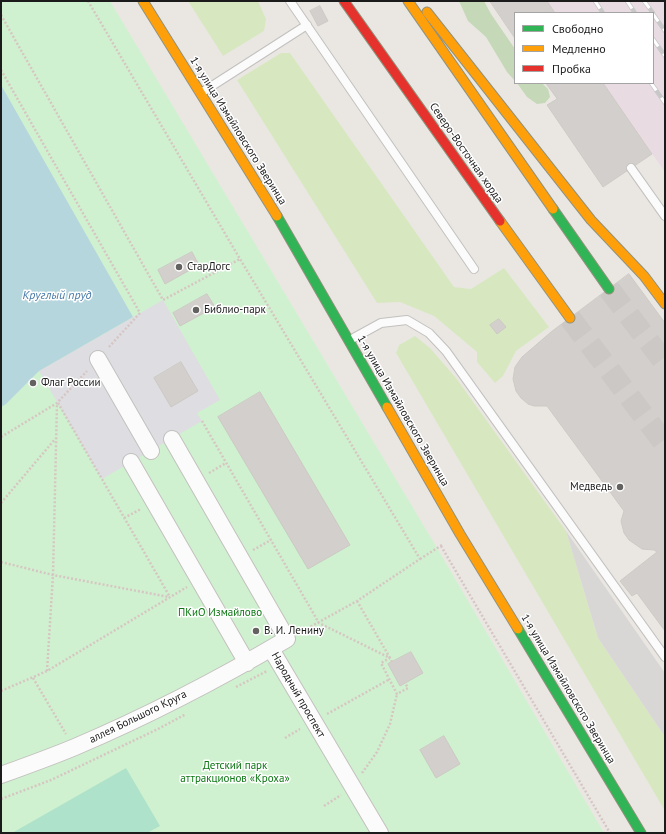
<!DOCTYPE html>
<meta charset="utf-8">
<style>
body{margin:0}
#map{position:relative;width:666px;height:834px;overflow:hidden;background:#eae7e3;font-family:"PT Sans",sans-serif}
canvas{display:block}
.frame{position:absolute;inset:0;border:2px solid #1b1b1b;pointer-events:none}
.legend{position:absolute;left:514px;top:12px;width:140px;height:72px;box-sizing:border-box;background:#fff;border:1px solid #a4a4a4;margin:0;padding:5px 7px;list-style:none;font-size:12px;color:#1b1b1b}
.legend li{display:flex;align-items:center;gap:8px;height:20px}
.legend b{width:20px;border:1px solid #a4a4a4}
</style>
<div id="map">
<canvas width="666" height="834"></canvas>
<div class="frame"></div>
<ul class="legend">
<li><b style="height:5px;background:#30b455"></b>Свободно</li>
<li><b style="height:5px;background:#ff9f0a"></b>Медленно</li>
<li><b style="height:5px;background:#e5322d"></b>Пробка</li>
</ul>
</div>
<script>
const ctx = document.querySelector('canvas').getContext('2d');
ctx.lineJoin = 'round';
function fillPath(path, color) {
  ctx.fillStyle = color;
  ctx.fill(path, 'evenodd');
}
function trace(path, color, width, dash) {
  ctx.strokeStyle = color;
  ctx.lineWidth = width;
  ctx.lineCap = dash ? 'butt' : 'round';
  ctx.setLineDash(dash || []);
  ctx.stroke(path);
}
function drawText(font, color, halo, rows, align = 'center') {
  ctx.font = font + ' "PT Sans",sans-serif';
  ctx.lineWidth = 3;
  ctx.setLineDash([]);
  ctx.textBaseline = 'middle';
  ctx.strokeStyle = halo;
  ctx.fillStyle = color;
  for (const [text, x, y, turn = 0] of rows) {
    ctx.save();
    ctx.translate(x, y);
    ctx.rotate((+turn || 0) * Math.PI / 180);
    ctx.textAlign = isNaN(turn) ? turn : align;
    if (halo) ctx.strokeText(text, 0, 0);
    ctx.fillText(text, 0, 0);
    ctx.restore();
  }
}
const industrial = new Path2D(`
 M547 1H665V172L603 83H653V13H555Z`);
const grass = new Path2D(`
 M188 1H258L266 19 264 31 223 56Z
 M281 53H290L454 287 471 289 504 268 549 327 516 351 503 376 495 383 477 362V352L434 316 400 302 377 303 237 80Z
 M415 336 430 348 456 378 566 531 598 638 665 737V811L396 353 399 345Z`);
const forest = new Path2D(`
 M459 1H484L491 14 515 49V81L507 72 486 37 468 21Z
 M517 83H542L548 89 550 97 545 103 537 104 527 97Z`);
const park = new Path2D(`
 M1 1H110L437 548 604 833H1Z`);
const pitch = new Path2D(`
 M126 768 160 826 147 833H12Z`);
const parking = new Path2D(`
 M566 531 665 673V737L598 638Z`);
const plaza = new Path2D(`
 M163 300 220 400 197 413 202 421 102 479 39 371Z`);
const water = new Path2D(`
 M1 85 133 317 39 371 6 404 1 407Z`);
const building = new Path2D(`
 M490 1H547L555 13H515V38Z
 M320 6 328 21 318 26 310 11Z
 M546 83H603L652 154 603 187 547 105 557 99Z
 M192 252 199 265 165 284 158 270Z
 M629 274 665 323V631L637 593 632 596 620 581 657 552 654 550 642 549 629 540 624 533 621 521 624 511 547 406H534L528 404 521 398 516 391 513 379 515 367 522 357 551 332Z
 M207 294 215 307 180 326 173 313Z
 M499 319 506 327 497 334 490 325Z
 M181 362 198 391 171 407 154 378Z
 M260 392 350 545 308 569 218 417Z
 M411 652 423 673 400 686 388 664Z
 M444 736 460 764 436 778 420 750Z`);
const primaryTunnel = new Path2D(`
 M609 289 665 363
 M570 318 665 444`);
const path = new Path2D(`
 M88 1 240 259 420 559 357 601 299 633
 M1 15 163 300 240 259
 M1 70 140 313 108 348
 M58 403 170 597
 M202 421 319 623 390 658
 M1 437 57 403 87 371
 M209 473 226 463
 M1 503 56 438
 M124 518 141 509
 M441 546 610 833
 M253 550 271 540
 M420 559 442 545
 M1 562 53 575 169 597
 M357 601 390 658
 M392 662 390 658 381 663 397 694 408 688 405 683
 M47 671 53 575 57 403
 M33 678 66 734
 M236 687 267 671
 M1 691 47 671 187 587
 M327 714 390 679
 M285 738 300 729
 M362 773 377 752 390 724 397 694
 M1 799 51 780 158 729 186 714
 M324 806 341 795`);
const lane = new Path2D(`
 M290 1 474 269
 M201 93 307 25
 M631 168 665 216
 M350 340 381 323 407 320 429 333 446 351 665 657`);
const street = new Path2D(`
 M98 359 151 451
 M131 462 247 663
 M271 649 380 833
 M1 775C26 766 51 757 75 747 148 716 219 679 287 639L172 439`);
const fast = new Path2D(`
 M553 209 609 289
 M277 216 387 407
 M518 629 641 833`);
const slow = new Path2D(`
 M143 1 277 216
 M408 1 553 209
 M427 12 591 220 644 276 665 304
 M500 221 570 318
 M387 407 460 534 518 629`);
const jam = new Path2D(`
 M344 1 500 221`);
const rail = new Path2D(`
 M595 1 603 13
 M627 1 635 13
 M644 1 653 13
 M653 14 665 31
 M653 39 665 56
 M651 83 665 103`);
const markers = [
 [179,267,4,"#636261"],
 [196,310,4,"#636261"],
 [33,383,4,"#636261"],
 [620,487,4,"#636261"],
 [256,631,4,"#636261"]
];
const streetNames = [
 ["1-я улица Измайловского Зверинца",238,131,58],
 ["Северо-Восточная хорда",466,153,55],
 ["1-я улица Измайловского Зверинца",403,411,60],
 ["1-я улица Измайловского Зверинца",568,689,59],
 ["Народный проспект",298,695,60],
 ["аллея Большого Круга",138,717,-26]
];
const poiNames = [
 ["СтарДогс",187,267],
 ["Библио-парк",204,310],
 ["Флаг России",41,383],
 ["Медведь",612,487,"right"],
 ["В. И. Ленину",264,631]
];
const parkNames = [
 ["ПКиО Измайлово",220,613],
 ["Детский парк",235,766],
 ["аттракционов «Кроха»",235,779]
];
const waterNames = [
 ["Круглый пруд",57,296]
];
fillPath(industrial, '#e8dbe2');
fillPath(grass, '#d7e8c1');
fillPath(forest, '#c5d8b8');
fillPath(park, '#d0f1cf');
fillPath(pitch, '#aee2ca');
fillPath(parking, '#d8d7d5');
fillPath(plaza, '#dedde2');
fillPath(water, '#b6d6dd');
fillPath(building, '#d2cfcc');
trace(building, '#cdc9c5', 1);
trace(primaryTunnel, '#cbc8c5', 22, [22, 11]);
trace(lane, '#c2c1bf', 10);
trace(street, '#c2c1bf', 18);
trace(fast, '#91927c', 11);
trace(slow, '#91927c', 11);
trace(jam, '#91927c', 11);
trace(path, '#d6c6c3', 2.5, [2, 2]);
trace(lane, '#fcfbfb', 8);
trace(street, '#fcfbfb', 16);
trace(fast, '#30b455', 9);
trace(slow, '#ff9f0a', 9);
trace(jam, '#e5322d', 9);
trace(rail, '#c9c8c8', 4.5);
trace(rail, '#fff', 3, [9]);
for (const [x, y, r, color] of markers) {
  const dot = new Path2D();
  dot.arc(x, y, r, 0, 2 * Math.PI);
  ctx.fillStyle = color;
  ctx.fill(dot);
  trace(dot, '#fff', 1.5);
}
drawText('11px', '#1b1b1b', '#fff', streetNames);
drawText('11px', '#1b1b1b', '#fff', poiNames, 'left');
drawText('11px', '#0b7612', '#fff', parkNames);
drawText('italic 12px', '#497aa9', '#fff', waterNames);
</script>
